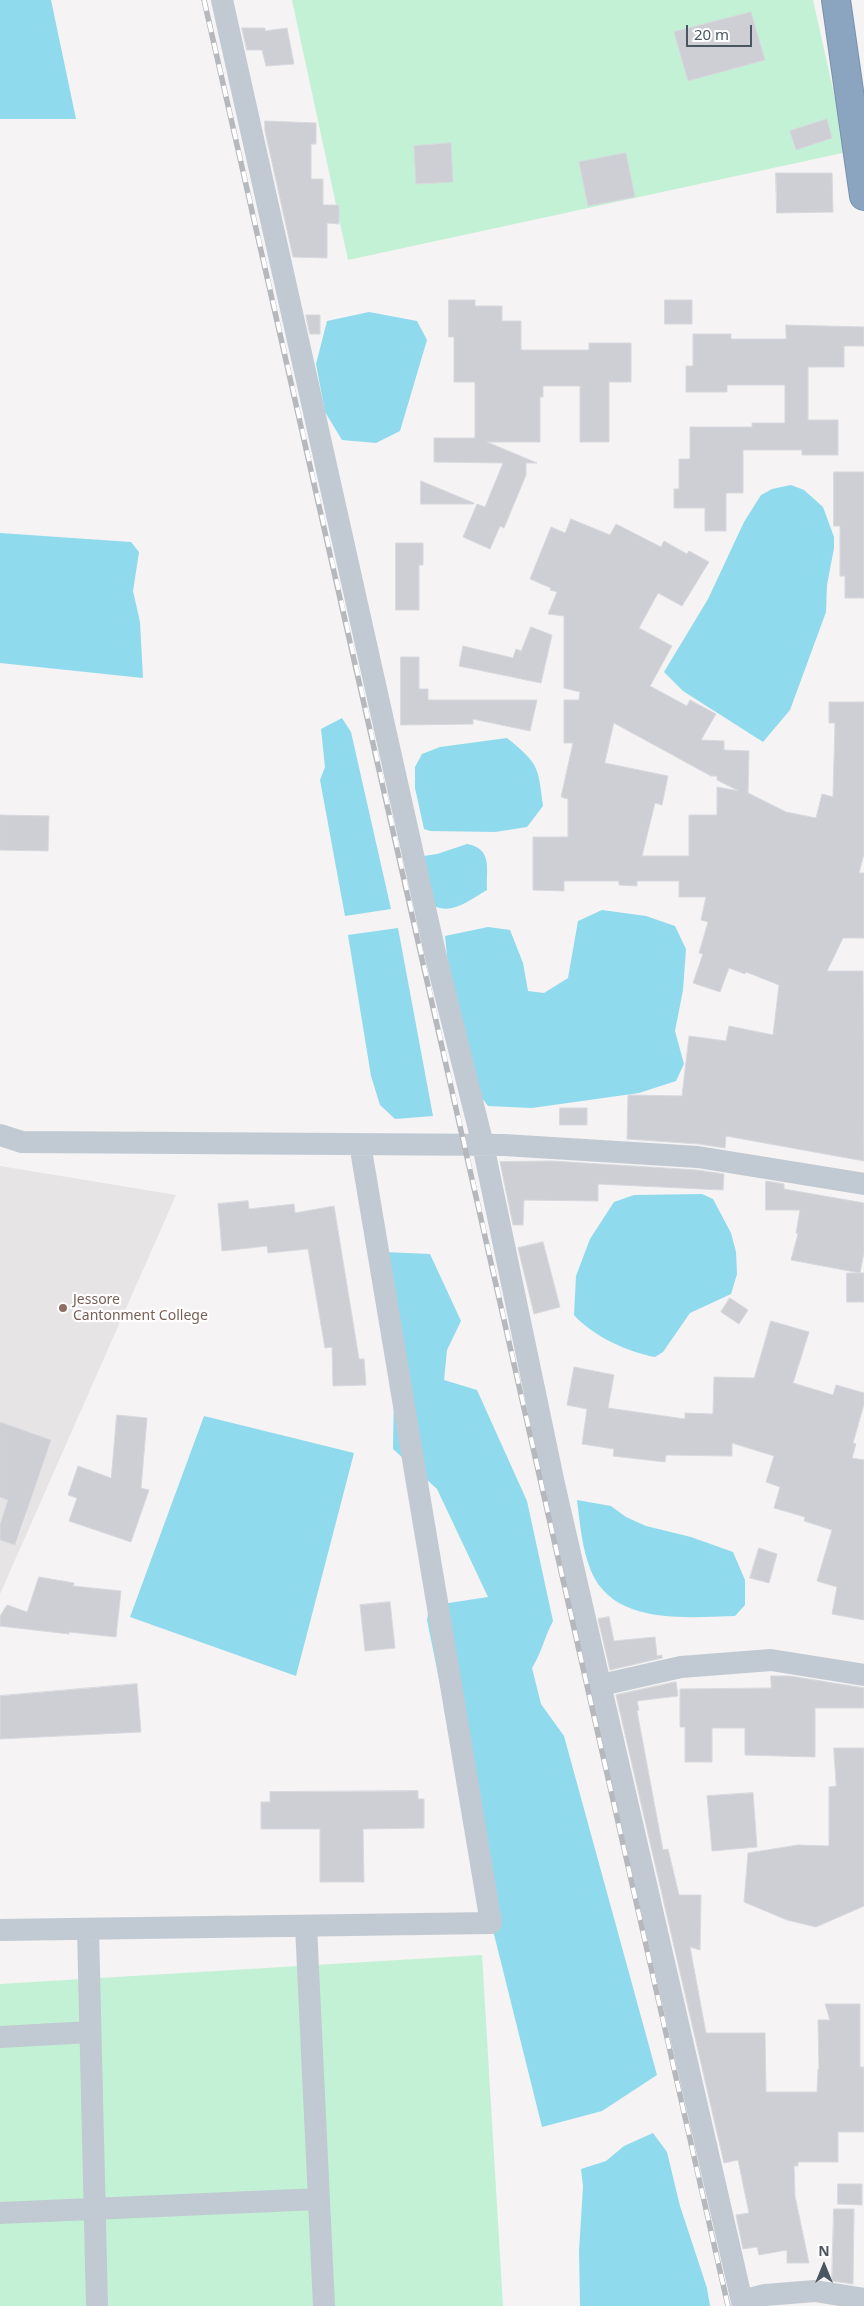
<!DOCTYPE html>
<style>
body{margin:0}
#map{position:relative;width:864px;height:2306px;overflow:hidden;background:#f5f3f3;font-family:"Noto Sans",sans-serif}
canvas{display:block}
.north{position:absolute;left:799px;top:2241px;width:50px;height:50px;-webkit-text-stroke:4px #fff;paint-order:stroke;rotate:0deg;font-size:14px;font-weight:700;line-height:20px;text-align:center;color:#4a5661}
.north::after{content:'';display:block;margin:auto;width:18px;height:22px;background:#4a5661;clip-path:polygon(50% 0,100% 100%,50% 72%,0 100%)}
.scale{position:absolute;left:686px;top:25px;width:66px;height:22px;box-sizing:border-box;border:2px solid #4a5661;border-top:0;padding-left:6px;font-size:15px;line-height:18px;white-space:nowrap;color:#4a5661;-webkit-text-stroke:4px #fff;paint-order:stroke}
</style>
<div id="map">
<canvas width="864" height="2306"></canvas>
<div class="north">N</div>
<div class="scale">20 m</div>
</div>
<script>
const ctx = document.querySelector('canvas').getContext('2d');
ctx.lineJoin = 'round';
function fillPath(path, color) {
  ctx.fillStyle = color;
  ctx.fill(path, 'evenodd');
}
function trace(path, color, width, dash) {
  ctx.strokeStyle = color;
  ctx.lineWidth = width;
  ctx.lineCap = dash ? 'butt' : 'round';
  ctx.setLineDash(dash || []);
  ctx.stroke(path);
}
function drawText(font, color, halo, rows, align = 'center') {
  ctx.font = font + ' "Noto Sans",sans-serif';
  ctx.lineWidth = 4.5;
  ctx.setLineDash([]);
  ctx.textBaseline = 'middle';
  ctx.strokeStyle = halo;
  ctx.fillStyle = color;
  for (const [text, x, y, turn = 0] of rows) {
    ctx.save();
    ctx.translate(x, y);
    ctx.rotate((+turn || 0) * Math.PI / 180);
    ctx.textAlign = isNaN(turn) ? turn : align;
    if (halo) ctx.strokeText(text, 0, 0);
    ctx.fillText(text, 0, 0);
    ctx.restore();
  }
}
const education = new Path2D(`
 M0 1166 176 1195 0 1594V1540L16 1545 27 1513 7 1506 0 1525V1497L28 1507 51 1440 0 1422Z`);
const green = new Path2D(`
 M292 0H813L847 152 348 260Z
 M482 1955 503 2306H0V1984Z`);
const water = new Path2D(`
 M0 0H51L76 119H0Z
 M369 312 417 321 427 340 400 431 376 443 342 440 325 412 316 364 327 321Z
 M791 485 804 490 823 507 834 537V548L827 585 826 612 790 710 763 742 683 691 664 672 708 599 744 522 761 495 772 489Z
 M0 533 131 542 139 552 133 591 140 622 143 678 0 663Z
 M342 718 351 732 391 909 345 916 320 780 325 767 321 729Z
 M507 738C539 764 538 766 543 806L527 827 495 832 430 831 424 829 415 788V767L422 754 440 747Z
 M467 844C493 849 486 868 487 890 469 900 452 916 432 905L424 856 437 854Z
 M602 910 646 916 675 926 686 949 683 990 675 1031 684 1064 676 1081 639 1093 532 1108 488 1106 478 1093 449 975 445 936 488 927 510 930 523 963 528 991 544 993 568 978 578 921Z
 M398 928 433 1116 395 1119 380 1105 371 1076 348 935Z
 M702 1194 713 1199 731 1233 736 1252 737 1274 731 1294 690 1313 663 1352 655 1357C627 1352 593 1336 574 1315L576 1276 590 1239 614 1202 634 1195Z
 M384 1252 430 1254 461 1321 447 1350 444 1380 477 1390 527 1501 553 1621C544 1638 542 1652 532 1668L541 1704 564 1736 657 2075 602 2111 542 2127 477 1866 427 1620 429 1606 488 1597 437 1489 393 1449 394 1389Z
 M204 1416 354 1453 296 1676 130 1617Z
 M577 1500 611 1506 626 1517 646 1526 691 1537 733 1552 745 1580V1605L735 1616C687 1617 614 1626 591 1571 582 1549 580 1524 577 1500Z
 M653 2133 667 2152 680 2206 707 2288 710 2306H580L579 2251 583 2186 581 2169 606 2161 624 2146Z`);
const building = new Path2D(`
 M751 12 765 60 688 81 674 32Z
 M242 28H265V31L287 28 294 64 266 66 262 50H247Z
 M827 119 832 138 796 150 790 131Z
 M265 121 316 123V144H311V179H323V205H339V224L327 223V258L293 257 265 131Z
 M451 143 453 182 416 184 414 146Z
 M626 153 635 197 588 206 579 162Z
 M776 173H832L833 212 777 213Z
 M449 300H475V306H502V321H521V350H589V343H631V382H609V442H580V386H543V397H540V442H487L537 463H526V475L504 528 500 526 490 549 463 537 477 504 485 507 503 463 434 462V438H475V382H454V337H449Z
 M665 300H692V324H665Z
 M306 315H320V334H310Z
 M786 325 864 327V346H844V367H808V420H838V455H802V450H743V493H726V531H705V508H674V489H679V459H690V427H752V423H785V385H727V392H686V366H693V334H731V339H786Z
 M834 472H864V598H845V576H840V526H834Z
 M421 481 474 503V504H421Z
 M571 519 610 535 616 524 661 547 664 541 687 554 689 551 709 562 682 606 658 593 639 628 672 646 650 686 687 706 690 700 716 714 701 740 724 741V750L749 751 748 793 786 812 816 818 822 794 833 797 835 723H829V702H864V854L859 873H864V938H843L827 971H863L864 1161 726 1136 725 1148 699 1144 627 1139 628 1095 682 1096 689 1036 726 1041 729 1026 773 1035 779 985 746 972 745 974 729 968 720 992 693 983 703 954 699 953 708 922 701 920 706 897H679V881H637V886L619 885V881H564V891L533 890V837H568V799L561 797 573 743H564V700H579L580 692 564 688V616L548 614 557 592 550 590 551 588 530 579 551 527 565 533ZM614 723 711 776H717V780L739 791 717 787V815H689V856H642L655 803 662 805 668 776 605 763Z
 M396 543H423V565H419V610H396Z
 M531 627 552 635 541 683 459 666 463 646 513 658 516 649 521 651Z
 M401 657H419V689H428V700H537L530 731 473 719V724L401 725Z
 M0 815 49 816 48 851 0 850Z
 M560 1108H587V1125H560Z
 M552 1161 697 1170 724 1174 723 1190 598 1184V1201L524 1200 523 1225H513L500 1162Z
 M766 1181 784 1184V1189L864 1203V1252L860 1273 791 1260 798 1234 796 1233 800 1210H766Z
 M248 1201 249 1209 294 1204 295 1213 334 1206 359 1359H364L366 1385 333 1386 332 1347 325 1348 308 1249 268 1253 267 1246 222 1251 218 1204Z
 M543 1242 560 1307 534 1314 518 1248Z
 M847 1273H864V1302H847Z
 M730 1298 748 1310 739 1324 721 1312Z
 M771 1321 809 1332 793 1383 833 1395 836 1385 864 1393V1404L853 1443 856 1444 852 1458 864 1460V1620L832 1614 837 1587 817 1581 832 1530 804 1521 805 1517 774 1508 780 1487 766 1482 774 1456 732 1443V1456L666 1455 665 1462 613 1456 614 1449 582 1444 587 1409 567 1405 574 1367 614 1375 608 1408 685 1419V1413L713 1414 714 1377 754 1378Z
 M117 1415 147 1418 141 1488 149 1490 131 1542 69 1521 77 1498 68 1495 78 1466 111 1478Z
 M0 1422 51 1440 15 1545 0 1540V1525L8 1500 0 1497Z
 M759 1548 777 1554 769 1583 750 1578Z
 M39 1577 74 1583 73 1586 121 1591 116 1637 69 1632V1634L0 1626V1616L7 1605 27 1612Z
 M390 1602 395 1648 365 1651 360 1605Z
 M609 1617 614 1641 655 1637 657 1656 662 1655V1658L610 1670 598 1619Z
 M771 1676H790L864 1688V1708H815V1757L745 1755V1728H712V1762H685V1727H680V1689L771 1688Z
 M676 1682 678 1696 637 1701 639 1710 637 1711 663 1850 668 1849 679 1895H701L700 1950 690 1947 706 2033H765L766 2092H817L818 2069H819L818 2020H830L825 2004H860V2067H864V2132H838V2162H798V2166H794L795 2196 809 2263H787V2250L759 2255 757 2247 743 2249 736 2215 749 2213 738 2160 724 2163 616 1695Z
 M137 1684 141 1732 0 1739V1696Z
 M834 1748H864V1906L816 1927 787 1920 744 1902 748 1853 798 1845 829 1846V1787L836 1786Z
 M418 1791V1799H424V1828L363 1829 364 1882H320V1829H261V1802H270V1792Z
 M753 1793 757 1847 712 1851 707 1796Z
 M838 2184H862V2205L838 2204Z
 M834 2209H854L853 2284 832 2281Z`);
const minor = new Path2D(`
 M222 0 435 953 483 1145 554 1484 743 2306
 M0 1135 22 1142 504 1145 698 1157 864 1184
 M601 1685 681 1667 771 1660 864 1675
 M306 1926 324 2306
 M88 1929 97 2306
 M0 1930 491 1923 360 1144
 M0 2037 90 2032
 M0 2213 319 2199
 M742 2301 765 2295 815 2291 864 2299`);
const highway = new Path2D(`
 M836 0 864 196`);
const rail = new Path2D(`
 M204 0C380 768 553 1537 728 2306`);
const markers = [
 [63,1308,5,"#8d6e63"]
];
const educationNames = [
 ["Jessore",73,1300],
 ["Cantonment College",73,1316]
];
fillPath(education, '#e6e4e5');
fillPath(green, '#c3f1d5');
fillPath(water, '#90daee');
fillPath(building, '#cdcfd5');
trace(building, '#d7d9de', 1);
trace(highway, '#7690ad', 30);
trace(minor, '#c1cad2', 22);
trace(highway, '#8ba5c1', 28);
trace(rail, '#b5b8bd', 5.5);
trace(rail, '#fff', 4, [11]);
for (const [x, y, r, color] of markers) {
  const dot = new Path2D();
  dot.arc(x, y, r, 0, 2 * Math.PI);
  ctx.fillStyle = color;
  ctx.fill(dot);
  trace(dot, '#fff', 2);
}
drawText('14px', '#785e54', '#fff', educationNames, 'left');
</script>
